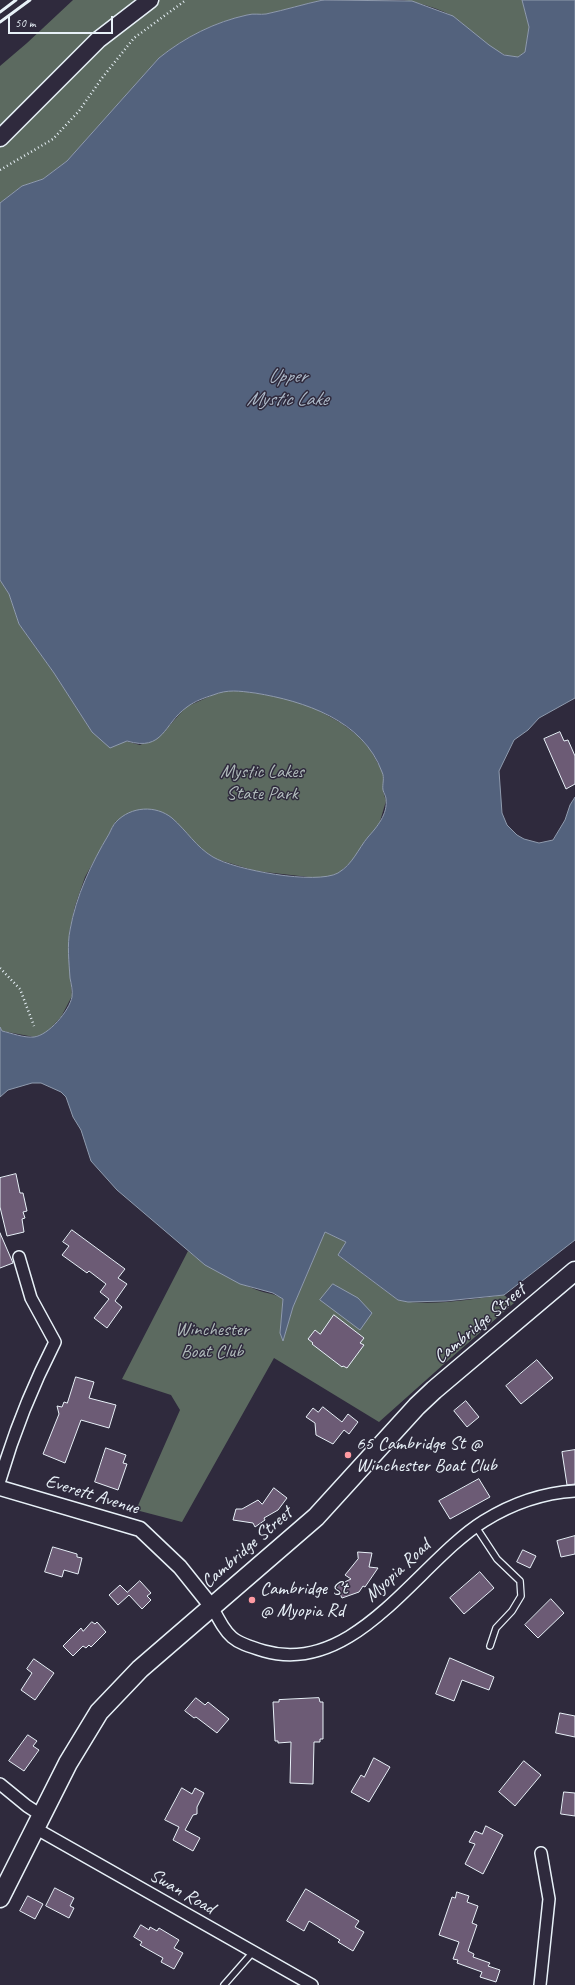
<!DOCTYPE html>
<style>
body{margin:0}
#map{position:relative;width:575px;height:1985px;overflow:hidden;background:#2f2a3d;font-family:Caveat,sans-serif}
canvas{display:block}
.scale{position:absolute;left:8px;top:16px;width:105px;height:18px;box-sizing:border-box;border:2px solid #e8f1f8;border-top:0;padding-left:5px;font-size:12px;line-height:14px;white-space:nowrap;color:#e8f1f8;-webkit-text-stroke:3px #2f2a3d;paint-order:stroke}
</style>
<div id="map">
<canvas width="575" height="1985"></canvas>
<div class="scale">50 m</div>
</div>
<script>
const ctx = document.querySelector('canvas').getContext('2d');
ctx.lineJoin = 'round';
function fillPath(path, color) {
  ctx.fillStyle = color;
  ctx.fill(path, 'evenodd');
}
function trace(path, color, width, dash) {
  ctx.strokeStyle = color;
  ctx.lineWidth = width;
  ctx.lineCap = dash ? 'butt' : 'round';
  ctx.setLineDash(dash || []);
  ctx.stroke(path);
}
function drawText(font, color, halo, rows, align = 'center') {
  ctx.font = font + ' Caveat,sans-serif';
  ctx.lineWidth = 3;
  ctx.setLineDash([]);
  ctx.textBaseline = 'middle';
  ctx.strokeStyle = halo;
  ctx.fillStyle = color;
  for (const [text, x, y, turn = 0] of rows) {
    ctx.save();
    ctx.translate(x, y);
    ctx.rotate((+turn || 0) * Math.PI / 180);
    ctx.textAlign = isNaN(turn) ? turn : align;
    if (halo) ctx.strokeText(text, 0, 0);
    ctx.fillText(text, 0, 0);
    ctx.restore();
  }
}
const green = new Path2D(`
 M73 0H323C304 4 285 10 266 14 260 15 254 13 247 15 215 22 185 37 159 58L67 161 43 179 22 186 0 203V66L27 43Z
 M402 0H522L529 27 525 52 518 57C492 57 474 31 454 17 444 10 414 1 402 0Z
 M0 580 9 594 19 624 54 673 92 732 140 745 162 734 186 707 215 694 229 690 242 691 284 698 314 708 341 723 357 735 370 749 383 773V791L386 801 378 828 367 838 356 857 340 872 329 877 317 878 256 871 216 859 201 849 171 817 116 821 85 877 75 906 69 933V963L72 996 61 1017 46 1033 34 1037 2 1031 0 1027Z
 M325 1232 346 1242 339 1256 398 1300C431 1307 470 1299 504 1295L514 1303 444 1364 379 1422 274 1358 182 1522 136 1510 180 1410 171 1395 122 1379 188 1251C208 1268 232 1280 257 1290 267 1294 274 1293 283 1299L280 1333 283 1340 293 1307Z`);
const water = new Path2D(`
 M323 0 412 1 453 16 489 45 504 55 518 57 525 52 529 27 522 0H575V698L539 718 528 730 514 740 499 771 502 813 507 825 517 835 524 839 539 843 553 840 565 820 570 805 575 797V1240L504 1295 446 1301 408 1302 398 1300 338 1255 346 1242 325 1232 293 1307 283 1341 280 1333 283 1299 273 1293 240 1284 205 1265 117 1190 91 1161 81 1130 73 1117 66 1097 61 1092 41 1083H32L8 1090 0 1097V1027L2 1031C11 1033 24 1038 34 1037 49 1035 69 1011 72 997 73 991 71 983 70 978 69 962 67 945 70 930 76 896 91 864 109 834 111 830 113 825 116 822 131 806 156 805 172 818 187 831 196 847 213 857 235 870 316 885 338 873 353 864 358 849 368 837 377 827 388 814 386 799 386 796 384 794 383 790 382 784 385 778 382 772 363 720 304 701 255 693 239 691 228 689 213 695 204 698 195 701 187 707 163 724 164 752 127 741L110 748 92 732 54 673 19 624 9 594 0 580V203L22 186 43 179 67 161 159 58C185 37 215 22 247 15 254 13 260 15 266 14 285 10 304 4 323 0Z
 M333 1284 358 1298 372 1313 360 1330 320 1300Z`);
const building = new Path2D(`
 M560 732 564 741 568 740 575 756V784L566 789 544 739Z
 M16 1174 20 1193H23L27 1211 23 1212 25 1218 22 1219 24 1232 7 1236 0 1207V1178Z
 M72 1230 125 1269 118 1278 127 1284 115 1301 122 1307 107 1328 94 1318 109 1299 100 1292 106 1284 89 1271 87 1273 62 1255 69 1246 63 1242Z
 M0 1233 13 1263 0 1268Z
 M334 1315 364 1338 360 1343 364 1345 347 1368 343 1366 342 1367 312 1344 313 1343 308 1339 315 1330 320 1334Z
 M537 1360 553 1378 521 1404 506 1386Z
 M76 1377 94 1382 89 1398 116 1405 109 1428 81 1420 65 1463 43 1454 59 1414 57 1406 62 1407 64 1402 67 1403Z
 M466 1401 479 1417 467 1427 454 1411Z
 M323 1407 342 1422 348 1414 358 1422 349 1434 344 1430 333 1444 316 1435 315 1423 306 1417 313 1408 318 1412Z
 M106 1448 126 1455 123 1463 127 1464 118 1490 95 1482Z
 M575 1450V1484L567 1485 562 1452Z
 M479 1479 490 1497 450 1519 439 1501Z
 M274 1488 287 1498 278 1510 264 1518 265 1520 255 1527 253 1523 233 1520 236 1509H242L258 1500 262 1504Z
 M575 1536V1554L561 1557 557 1541Z
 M53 1547 77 1554V1557L82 1558 78 1574 64 1570 62 1577 45 1572Z
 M523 1550 536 1556 530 1568 517 1562Z
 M358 1552 372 1553 369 1567 378 1568 365 1587 363 1586 359 1592 342 1598 336 1586 351 1579 345 1575 358 1559Z
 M480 1572 494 1588 464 1614 450 1598Z
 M140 1581 151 1593 147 1596 151 1600 142 1609 129 1595 118 1605 109 1595 120 1585 127 1592Z
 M551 1599 564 1613 538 1638 525 1625Z
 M92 1622 95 1624 97 1622 106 1632 91 1647 89 1645 86 1648 83 1646 73 1656 63 1646 81 1628 83 1631Z
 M450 1658 494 1677 489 1690 462 1680 454 1701 436 1694Z
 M34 1659 54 1673 35 1700 21 1690 32 1673 27 1669Z
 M196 1698 205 1705 208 1702 229 1719 217 1733 196 1717 194 1718 185 1711Z
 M319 1698 320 1702H323V1739H320V1742H314L313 1784 290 1783 291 1742 278 1743V1741H275L273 1702H279V1700Z
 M560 1713 575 1716V1737L556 1733Z
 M28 1735 37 1741 33 1746 39 1750 24 1771 9 1761Z
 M374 1758 390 1767 369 1802 351 1792 361 1775 364 1777Z
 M524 1761 541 1775 515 1806 499 1792Z
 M182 1788 192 1794 195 1788 204 1793 197 1807V1814L193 1815 185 1830 200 1838 193 1851 173 1840 179 1827 165 1820Z
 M564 1792 575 1793V1816L561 1814Z
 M486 1826 503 1835 483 1874 465 1864 475 1844 469 1842 475 1831 482 1834Z
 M55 1888 74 1898 70 1906 74 1908 69 1918 46 1906Z
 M306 1889 359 1921 355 1927 364 1932 353 1951 338 1942 340 1940 309 1921 304 1931 287 1921Z
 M457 1892 469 1896 467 1902 478 1906 472 1923 477 1925 468 1951 474 1954 473 1957 490 1963 488 1966 500 1970 496 1982 480 1977 482 1972 457 1963 458 1960 453 1959 459 1942 439 1935 452 1897 455 1898Z
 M28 1896 43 1904 35 1919 20 1911Z
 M141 1925 149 1930 150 1927 157 1931 159 1928 179 1940 174 1948 183 1953 174 1969 161 1962 163 1958 140 1945 142 1942 134 1937Z`);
const path = new Path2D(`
 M0 170 53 139 79 111 102 78 134 38 186 0
 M0 968 20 989 34 1026`);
const service = new Path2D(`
 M476 1527 497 1559 520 1581 521 1596 512 1611 496 1628 490 1646
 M224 1985 253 1952`);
const minor = new Path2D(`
 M0 1480C14 1432 32 1387 55 1342L31 1298 19 1257
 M212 1607C229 1638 230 1641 264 1651 355 1677 418 1562 484 1521 513 1503 541 1493 575 1491
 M0 1784 27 1806 41 1815
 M35 1828 312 1985
 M540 1985 549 1899 541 1853`);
const tertiary = new Path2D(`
 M0 1488 140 1529 180 1567 212 1607`);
const secondary = new Path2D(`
 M0 138 98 40 150 0`);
const trunk = new Path2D(`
 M0 1898 68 1763 99 1712 140 1669 316 1517 417 1406 434 1390 575 1271`);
const rail = new Path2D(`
 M0 12 16 0
 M0 22 30 0`);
const markers = [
 [348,1455,4,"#ff9aa2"],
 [252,1600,4,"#ff9aa2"]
];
const parkNames = [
 ["Mystic Lakes",262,772],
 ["State Park",262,794],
 ["Winchester",212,1330],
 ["Boat Club",212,1352]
];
const streetNames = [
 ["Cambridge Street",480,1324,-40],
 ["Everett Avenue",92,1495,17],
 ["Cambridge Street",247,1548,-41],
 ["Myopia Road",398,1571,-43],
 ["Swan Road",182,1892,30]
];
const poiNames = [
 ["65 Cambridge St @",356,1444],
 ["Winchester Boat Club",356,1466],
 ["Cambridge St",260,1589],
 ["@ Myopia Rd",260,1611]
];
const waterNames = [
 ["Upper",287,377],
 ["Mystic Lake",287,400]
];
fillPath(green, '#5c6a60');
fillPath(water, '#53627d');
trace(water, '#8f9bae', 1);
fillPath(building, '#6c5b75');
trace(building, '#e8f1f8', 1);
trace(service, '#e8f1f8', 8);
trace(minor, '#e8f1f8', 14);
trace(tertiary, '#e8f1f8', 17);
trace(secondary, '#e8f1f8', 19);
trace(trunk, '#e8f1f8', 21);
trace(path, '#e8f1f8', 2.5, [1, 3]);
trace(service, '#2f2a3d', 5.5);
trace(minor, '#2f2a3d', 11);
trace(tertiary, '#2f2a3d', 14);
trace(secondary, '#2f2a3d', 16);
trace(trunk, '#2f2a3d', 18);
trace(rail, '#e8f1f8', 3);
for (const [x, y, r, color] of markers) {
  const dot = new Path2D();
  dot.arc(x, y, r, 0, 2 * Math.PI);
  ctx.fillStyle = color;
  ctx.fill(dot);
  trace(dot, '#2f2a3d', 1.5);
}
drawText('19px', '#b0bbbb', '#2f2a3d', parkNames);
drawText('19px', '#e8f1f8', '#2f2a3d', streetNames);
drawText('19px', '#e8f1f8', '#2f2a3d', poiNames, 'left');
drawText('italic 20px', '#acb8c7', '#2f2a3d', waterNames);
</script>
